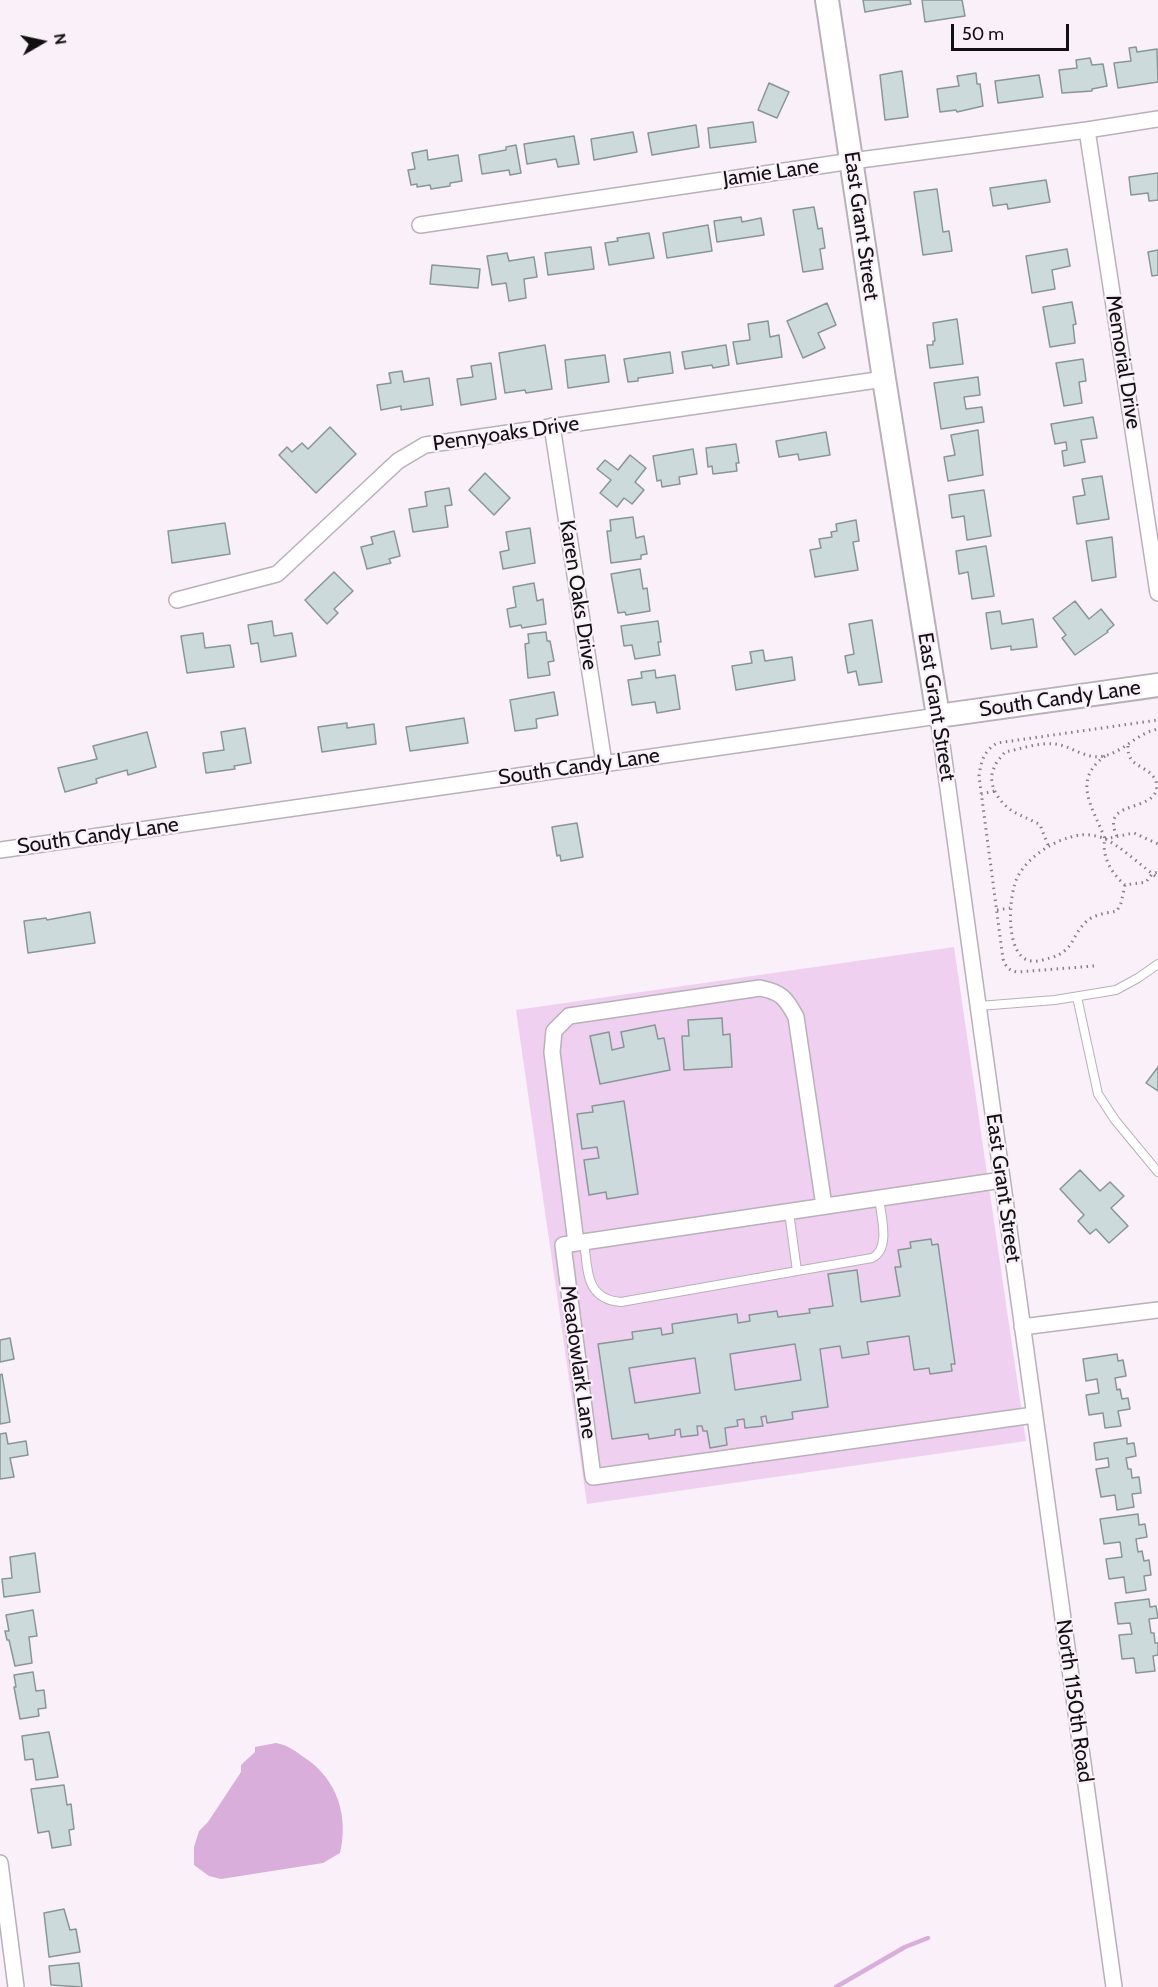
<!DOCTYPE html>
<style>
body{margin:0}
#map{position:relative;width:1158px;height:1987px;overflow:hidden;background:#f9f0f9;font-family:Cabin,sans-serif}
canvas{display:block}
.north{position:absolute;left:12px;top:12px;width:60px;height:60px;-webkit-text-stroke:4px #f9f0f9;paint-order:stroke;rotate:81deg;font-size:16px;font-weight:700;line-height:24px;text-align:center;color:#131013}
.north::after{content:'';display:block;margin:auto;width:21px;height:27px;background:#131013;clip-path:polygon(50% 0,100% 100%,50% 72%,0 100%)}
.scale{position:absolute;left:951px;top:24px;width:118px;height:27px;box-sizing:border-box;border:3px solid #131013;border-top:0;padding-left:8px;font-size:18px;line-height:21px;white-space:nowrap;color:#131013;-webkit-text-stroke:4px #f9f0f9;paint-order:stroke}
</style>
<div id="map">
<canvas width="1158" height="1987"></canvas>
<div class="north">N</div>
<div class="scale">50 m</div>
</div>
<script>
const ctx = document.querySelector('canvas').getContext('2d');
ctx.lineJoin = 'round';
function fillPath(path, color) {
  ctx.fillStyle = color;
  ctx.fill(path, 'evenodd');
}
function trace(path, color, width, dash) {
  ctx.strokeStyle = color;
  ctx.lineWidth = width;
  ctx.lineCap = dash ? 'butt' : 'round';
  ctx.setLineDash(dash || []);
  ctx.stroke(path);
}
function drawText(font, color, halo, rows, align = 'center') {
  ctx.font = font + ' Cabin,sans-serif';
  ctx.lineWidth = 4.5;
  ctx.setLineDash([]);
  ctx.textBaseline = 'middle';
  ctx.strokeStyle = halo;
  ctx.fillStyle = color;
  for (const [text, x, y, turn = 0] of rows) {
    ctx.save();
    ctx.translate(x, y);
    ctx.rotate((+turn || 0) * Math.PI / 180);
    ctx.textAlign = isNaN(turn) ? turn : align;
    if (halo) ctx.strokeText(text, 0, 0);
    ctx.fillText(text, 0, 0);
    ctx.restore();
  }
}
const green = new Path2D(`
 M954 947 1026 1441 587 1504 516 1010Z`);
const water = new Path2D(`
 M276 1743C288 1745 295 1751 305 1758 337 1779 349 1816 340 1853L323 1863 221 1879 209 1876 194 1865V1847L199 1831 208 1822 241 1772V1765L255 1752V1747Z`);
const stream = new Path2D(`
 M836 1987 905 1947 928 1938`);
const building = new Path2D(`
 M863 0H910L911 4 865 12Z
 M922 0H962L965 16 925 22Z
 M1136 47 1137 52 1157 49 1158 82 1118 88 1114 63 1131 61 1129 48Z
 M1090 58 1092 65 1103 64 1107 86 1092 89V91L1062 93 1059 70 1077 68 1076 60Z
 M902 71 908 117 885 120 880 75Z
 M976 73 977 84H980L983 106 957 112 956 110 940 112 937 89 959 86 957 76Z
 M1039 75 1043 97 998 103 995 81Z
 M769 83 789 92 777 118 758 110Z
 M753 122 756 142 710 148 708 128Z
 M696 125 699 147 652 155 648 133Z
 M633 132 637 152 594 160 591 139Z
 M574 136 579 164 558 167 556 159 527 164 524 144Z
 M516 145 521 173 510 175 509 170 482 174 479 155 506 150V147Z
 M427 150 428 160 458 155 462 181 450 183V186L431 189 430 185 417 187V184L411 185 408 170 415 169 412 153Z
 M1158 173V200L1149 201 1148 193 1131 195 1129 177Z
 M1046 180 1050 202 1008 209 1007 204 993 206 990 188Z
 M937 189 943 232 949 231 952 251 923 255 914 192Z
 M814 207 818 229 822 228 825 248 820 249 823 269 803 272 793 210Z
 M741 217 742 222 761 218 764 235 717 242 714 221Z
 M708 225 712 251 667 258 663 233Z
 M649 233 654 258 609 265 605 243 618 241 617 238Z
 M591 247 594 269 548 275 545 253Z
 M1067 249 1070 266 1052 270 1055 289 1032 293 1026 256Z
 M1158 250V275L1152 276 1148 252Z
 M507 253 509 261 534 257 537 277 524 279 526 298 509 301 506 283 492 285 487 256Z
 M432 265 480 269 478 288 430 284Z
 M1072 302 1076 324 1073 325 1075 343 1050 347 1043 307Z
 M827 303 836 325 818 333 825 348 803 358 787 321Z
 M957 319 963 364 930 368 927 345H933V341H935L933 323Z
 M768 321 770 337 779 335 782 357 737 364 733 342 750 340 748 324Z
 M545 345 552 389 526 393 525 390 505 393 499 353Z
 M726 345 729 365 713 368 712 365 685 369 682 352Z
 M670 352 673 373 638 378V381L628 382 624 359Z
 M605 355 609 382 568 388 565 360Z
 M1083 359 1086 381 1079 382 1082 403 1064 406 1056 363Z
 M491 363 496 399 461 405 457 379 473 377 471 366Z
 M402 371 404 382 429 378 433 405 401 410V406L381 410 377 385 391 383 389 373Z
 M978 377 980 395 964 397 966 409 982 407 984 422 941 429 934 383Z
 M1093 417 1097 438 1081 440 1085 462 1064 466 1062 451 1067 450 1066 442 1055 444 1051 424Z
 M330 427 356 454 316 493 279 455 287 447 292 452 302 443 308 449Z
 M978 430 983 475 948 481 944 457 955 455 951 435Z
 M826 432 830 455 799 460 798 454 779 457 776 441Z
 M736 444 739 463H736L737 471 713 474 712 466 708 467 706 448Z
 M693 449 697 474 679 477 680 484 662 487 661 480 657 481 653 456Z
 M630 455 646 468 635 482 644 490 632 504 624 498 617 507 600 493 611 480 597 469 605 460 618 470Z
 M485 473 510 498 494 515 469 490Z
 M1102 476 1109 519 1077 524 1073 497 1085 495 1082 479Z
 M449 488 452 505 445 506 448 527 413 532 409 509 427 506 425 492Z
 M984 490 991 536 967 540 964 516 952 518 949 495Z
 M633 517 636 538 644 536 647 554 641 555V559L611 563 607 531H611L610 520Z
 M856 520 859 541 853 542 858 570 815 577 810 550 821 548 819 539 832 537 831 532 837 531 836 524Z
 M225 523 230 554 172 563 168 531Z
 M530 528 535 563 503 569 500 552 509 550 506 532Z
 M394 531 400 556 389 559 391 563 367 569 361 547 373 544 371 537Z
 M1112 537 1116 577 1092 581 1086 541Z
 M986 546 994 596 972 599 968 572 959 574 956 551Z
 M640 569 643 589 647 588 650 611 626 615 625 612 618 613 611 574Z
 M334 572 353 591 334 609 338 613 327 624 305 600Z
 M534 583 537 601 543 599 546 624 522 628 521 625 510 627 507 609 516 607 513 587Z
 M1075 601 1089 619 1101 609 1114 625 1107 631 1108 632 1075 655 1062 638 1066 635 1053 618Z
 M1000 611 1002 624 1033 619 1037 647 1011 650V646L991 649 986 613Z
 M872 620 882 682 859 685 856 671 848 673 845 656 854 654 849 624Z
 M272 621 274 636 292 633 296 656 261 662 258 643 251 644 248 625Z
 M658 621 661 642H658L660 655 635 659 632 645 624 646 621 626Z
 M546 632 547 641H550L554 661 548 662 550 675 528 678 525 644 529 643 528 634Z
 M203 633 205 648 230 645 234 667 187 673 181 636Z
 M763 650 765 661 792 657 795 680 736 690 732 666 752 663 750 652Z
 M655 670 656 678 675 675 680 709 657 713 655 702 632 705 628 680 642 678 641 672Z
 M554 692 558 715 536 719 537 728 515 731 510 700Z
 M464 718 468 743 410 751 406 727Z
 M347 723V728L374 724 376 744 322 752 318 727Z
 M245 728 251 763 234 766 235 769 206 773 203 753 224 750 221 732Z
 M147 732 156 767 128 775 127 770 102 777 96 779 97 783 65 792 58 768 97 759 93 746Z
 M577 823 583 857 561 861 560 855 557 856 552 827Z
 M90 912 95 943 28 953 24 921 46 918 47 920Z
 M722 1018 723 1035 730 1034 732 1067 684 1070 682 1036H689L688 1020Z
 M655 1025 658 1039 664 1038 670 1070 600 1084 590 1036 609 1032 612 1050 624 1047 621 1032Z
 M1158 1067V1091L1146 1083Z
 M624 1101 638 1194 607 1199 606 1192 589 1195 584 1160 599 1158 597 1147 582 1149 577 1114 593 1112 592 1106Z
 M1080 1170 1100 1191 1110 1182 1124 1196 1111 1208 1128 1226 1109 1243 1096 1229 1090 1234 1078 1221 1084 1215 1060 1189Z
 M931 1239 932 1245 938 1244 955 1364H951L952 1371 930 1374 929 1368 914 1370 909 1336 867 1342 869 1354 842 1358 840 1346 820 1349 828 1407 792 1412 793 1419 767 1423 766 1416 761 1417 763 1426 745 1428 744 1419 737 1420 738 1426 725 1428 727 1445 710 1448 707 1431H703L702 1426H697L698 1435 681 1437 680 1429 675 1430V1435L649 1439 648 1434 612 1439 598 1344 633 1339 632 1332 661 1328 662 1335 673 1333 672 1324 737 1314 738 1323 750 1321 749 1315 777 1311 778 1317 810 1313 809 1309 833 1306 828 1274 857 1270 861 1302 900 1296 895 1267H901L898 1250 911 1248 910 1242ZM795 1344 801 1380 735 1390 730 1354ZM695 1358 700 1393 635 1403 629 1368Z
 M10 1338 14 1359 0 1362V1340Z
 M1117 1354 1118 1361 1123 1360 1126 1376 1115 1378 1117 1390 1120 1389 1122 1399 1128 1398 1130 1409 1118 1411 1121 1426 1105 1428 1103 1413 1089 1415 1086 1395 1099 1393 1097 1379 1086 1381 1083 1359Z
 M2 1374 10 1422 0 1424V1375Z
 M6 1433 8 1444 26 1441 28 1455 10 1458 14 1477 0 1479V1434Z
 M1127 1438V1444L1134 1443 1136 1456 1126 1458 1128 1469H1131L1132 1478 1139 1477 1141 1493 1132 1494 1134 1507 1117 1510 1115 1495 1101 1497 1096 1469 1109 1467 1108 1458 1096 1460 1094 1443Z
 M1138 1514 1139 1525 1145 1524 1147 1537 1136 1539 1138 1552 1142 1551 1144 1561 1149 1560 1151 1575 1144 1576 1146 1590 1126 1593 1124 1577 1109 1579 1106 1559 1122 1557 1120 1542 1104 1544 1100 1519Z
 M35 1553 40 1592 4 1597 2 1579 12 1578 10 1557Z
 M1149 1599 1150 1607 1156 1606 1158 1618 1149 1619 1151 1633H1154L1155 1643H1158V1655L1153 1656 1155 1671 1136 1673 1134 1658 1122 1659 1119 1635 1132 1634 1130 1623 1118 1624 1115 1603Z
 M33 1610 37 1636 29 1637 32 1663 15 1666 9 1640H7L5 1631H9L6 1615Z
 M33 1672 36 1691 44 1690 46 1708 38 1709 39 1716 20 1719 14 1687H16L14 1675Z
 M49 1732 58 1777 36 1780 33 1759 25 1760 22 1736Z
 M64 1785 67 1805 71 1804 74 1829 69 1830 71 1845 52 1848 49 1831 38 1833 31 1789Z
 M64 1909 70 1930 76 1929 80 1952 49 1957 44 1913Z
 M79 1963 82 1987 51 1985 49 1966Z`);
const path = new Path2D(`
 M1105 756C1071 781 1093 807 1105 839 1101 856 1112 874 1125 885L1146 882 1152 874 1158 872
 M981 794 995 791
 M1117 836C1102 805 1139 810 1152 797 1155 795 1156 791 1157 789 1156 785 1157 782 1155 779 1146 764 1127 768 1128 746
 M1105 839 1134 833 1158 844
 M1048 845 1040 825C1032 820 1023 817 1014 812 1000 804 986 784 994 768 996 762 1001 757 1005 752 1020 749 1040 742 1055 744 1072 746 1086 760 1104 756 1125 751 1137 733 1158 729
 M1125 885 1121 903 1117 911C1107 913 1095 914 1087 921 1071 935 1075 951 1050 958 1045 959 1038 962 1032 961 1004 959 1008 894 1018 876 1027 860 1042 849 1059 841 1075 835 1086 832 1103 838 1118 844 1144 868 1158 878
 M997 910 1010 908
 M1094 966 1018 972C1009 971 1006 967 1003 959L979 776C981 761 984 751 997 743L1158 720`);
const lane = new Path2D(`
 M1077 997 1098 1094 1115 1120 1158 1172
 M979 1006 1055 1000 1116 990 1138 978 1158 964
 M584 1242C588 1270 585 1299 621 1302L797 1271 789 1212
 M797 1271 872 1258C891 1249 881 1216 879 1198`);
const street = new Path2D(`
 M1087 130 1158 593
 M420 225 852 161 1087 130 1158 119
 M552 426 604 763
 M177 600 277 574 398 461 425 445 884 379
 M0 850 938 716 1114 1987
 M1002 1180 563 1245 593 1477 1034 1415
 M576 1243 552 1052 554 1031 569 1016 760 988C781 992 786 998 796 1017L824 1206
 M1022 1327 1158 1310
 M0 1863 16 1987`);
const secondary = new Path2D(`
 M827 0 884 379 938 716 1158 685`);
const streetNames = [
 ["Jamie Lane",771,173,-8],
 ["East Grant Street",861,226,82],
 ["Memorial Drive",1123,362,81],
 ["Pennyoaks Drive",506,434,-8],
 ["Karen Oaks Drive",578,595,81],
 ["South Candy Lane",1060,699,-8],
 ["East Grant Street",936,707,81],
 ["South Candy Lane",579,767,-8],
 ["South Candy Lane",98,836,-8],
 ["East Grant Street",1003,1188,82],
 ["Meadowlark Lane",578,1362,82],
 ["North 1150th Road",1074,1701,82]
];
fillPath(green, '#f0d0f0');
fillPath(water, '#d9aeda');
trace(stream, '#d9aeda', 4.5);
fillPath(building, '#ccdadb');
trace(building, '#899697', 1.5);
trace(lane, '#b9b0b9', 10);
trace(street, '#b9b0b9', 18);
trace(secondary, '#b9b0b9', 26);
trace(path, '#868086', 3, [1.5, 4.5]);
trace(lane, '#fff', 8);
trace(street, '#fff', 15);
trace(secondary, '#fff', 22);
drawText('21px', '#131013', '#f9f0f9', streetNames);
</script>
